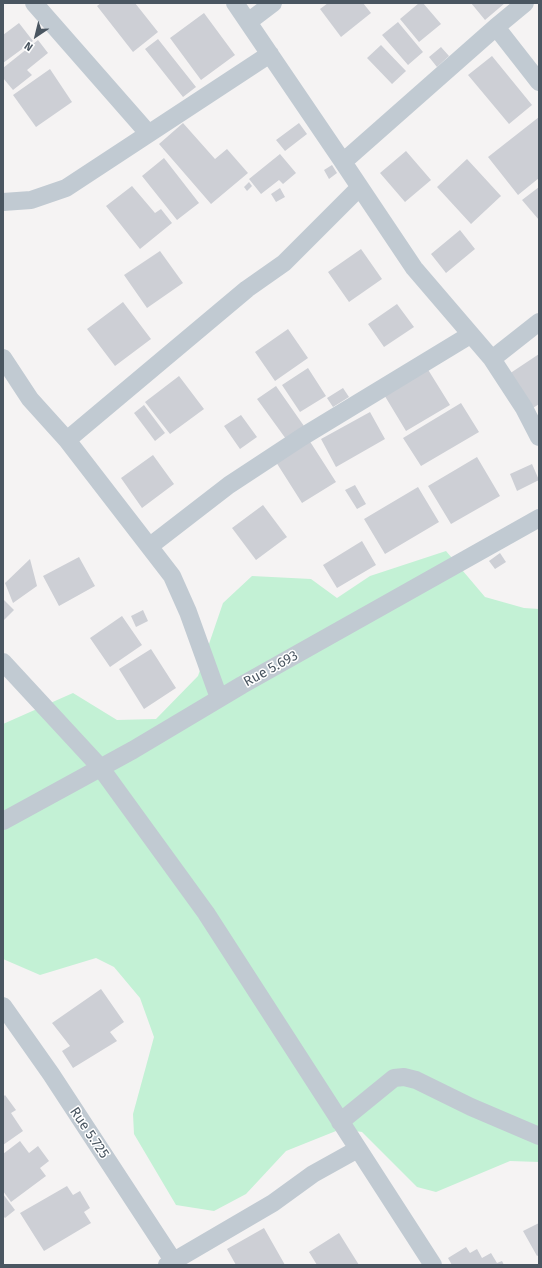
<!DOCTYPE html>
<style>
body{margin:0}
#map{position:relative;width:542px;height:1268px;overflow:hidden;background:#f5f3f3;font-family:"Fira Sans",sans-serif}
canvas{display:block}
.frame{position:absolute;inset:0;border:4px solid #4a5661;pointer-events:none}
.north{position:absolute;left:16px;top:16px;width:40px;height:40px;-webkit-text-stroke:3px #fff;paint-order:stroke;rotate:215deg;font-size:11px;font-weight:700;line-height:16px;text-align:center;color:#4a5661}
.north::after{content:'';display:block;margin:auto;width:14px;height:18px;background:#4a5661;clip-path:polygon(50% 0,100% 100%,50% 72%,0 100%)}
</style>
<div id="map">
<canvas width="542" height="1268"></canvas>
<div class="frame"></div>
<div class="north">N</div>
</div>
<script>
const ctx = document.querySelector('canvas').getContext('2d');
ctx.lineJoin = 'round';
function fillPath(path, color) {
  ctx.fillStyle = color;
  ctx.fill(path, 'evenodd');
}
function trace(path, color, width, dash) {
  ctx.strokeStyle = color;
  ctx.lineWidth = width;
  ctx.lineCap = dash ? 'butt' : 'round';
  ctx.setLineDash(dash || []);
  ctx.stroke(path);
}
function drawText(font, color, halo, rows, align = 'center') {
  ctx.font = font + ' "Fira Sans",sans-serif';
  ctx.lineWidth = 3;
  ctx.setLineDash([]);
  ctx.textBaseline = 'middle';
  ctx.strokeStyle = halo;
  ctx.fillStyle = color;
  for (const [text, x, y, turn = 0] of rows) {
    ctx.save();
    ctx.translate(x, y);
    ctx.rotate((+turn || 0) * Math.PI / 180);
    ctx.textAlign = isNaN(turn) ? turn : align;
    if (halo) ctx.strokeText(text, 0, 0);
    ctx.fillText(text, 0, 0);
    ctx.restore();
  }
}
const green = new Path2D(`
 M446 551 485 597 524 608 539 609V1162L510 1161 436 1192 417 1187 362 1132 341 1129 286 1151 246 1194 214 1211 176 1205 134 1134 133 1114 154 1037 140 998 114 967 96 958 40 975 3 959V724L73 693 117 720 156 719 198 676 223 603 252 576 311 579 337 598 370 576Z`);
const building = new Path2D(`
 M101 3H135L158 32 133 52 97 6Z
 M328 3H363L371 13 341 37 320 9Z
 M419 3H423L441 24 419 42 400 19Z
 M471 3H505L485 20Z
 M204 13 235 55 201 80 170 38Z
 M398 22 423 52 408 65 382 35Z
 M19 23 33 41 3 63V35Z
 M158 39 196 87 183 97 145 49Z
 M38 40 48 53 27 70 32 75 13 90 3 78V68Z
 M381 45 406 71 392 84 367 58Z
 M441 47 449 56 437 67 429 57Z
 M492 56 532 105 509 124 468 75Z
 M50 69 72 102 36 127 13 95Z
 M539 117V178L518 195 488 157Z
 M183 123 215 159 227 149 248 173 211 204 159 144Z
 M299 123 307 134 285 151 276 140Z
 M406 151 431 180 405 202 380 173Z
 M280 154 296 173 283 184 279 180 261 194 249 179Z
 M164 158 199 203 177 220 142 176Z
 M467 159 501 196 471 224 437 187Z
 M332 165 337 173 329 179 324 170Z
 M249 182 252 186 247 191 244 187Z
 M132 186 155 213 161 209 172 223 140 249 106 206Z
 M539 187V220L522 200Z
 M280 188 285 197 276 202 271 194Z
 M460 230 475 249 446 273 431 254Z
 M361 249 382 279 349 302 328 272Z
 M160 251 183 283 147 308 124 275Z
 M123 302 151 339 115 366 87 329Z
 M397 304 414 327 384 347 368 324Z
 M288 329 308 358 275 381 255 352Z
 M539 354V404L530 410 506 376Z
 M308 368 326 396 300 412 282 385Z
 M427 368 450 405 406 431 383 393Z
 M179 376 204 409 170 434 145 402Z
 M276 386 304 426 286 439 257 399Z
 M343 388 349 397 333 407 327 398Z
 M461 403 479 432 421 466 403 438Z
 M144 405 165 433 155 441 134 413Z
 M370 412 385 439 336 467 321 439Z
 M241 415 257 437 240 449 224 426Z
 M309 440 336 482 302 503 276 462Z
 M153 455 174 484 142 508 121 478Z
 M477 457 500 496 451 524 428 486Z
 M532 464 539 480 517 491 510 474Z
 M355 485 366 504 357 509 345 490Z
 M418 487 439 522 385 554 364 519Z
 M263 505 287 537 256 560 232 528Z
 M362 541 376 565 337 588 323 565Z
 M500 553 506 562 495 569 489 561Z
 M79 557 95 586 59 606 43 576Z
 M30 559 37 586 13 603 5 583Z
 M3 599 14 610 3 621Z
 M143 610 148 621 136 627 131 616Z
 M122 616 142 645 110 667 90 638Z
 M151 649 176 688 144 709 119 669Z
 M101 989 124 1022 110 1032 117 1041 73 1068 62 1051 70 1046 52 1023Z
 M5 1095 16 1110 11 1113 23 1131 3 1145V1097Z
 M20 1141 29 1153 38 1146 49 1161 40 1168 46 1176 11 1202 3 1191V1154Z
 M67 1186 73 1195 80 1191 90 1208 84 1212 91 1223 44 1251 20 1213Z
 M3 1194 15 1210 5 1218 3 1216Z
 M539 1223V1255L537 1256 523 1231Z
 M264 1228 285 1265H236L227 1249Z
 M339 1233 359 1265H317L309 1252Z
 M466 1247 470 1253 477 1249 482 1258 491 1253 497 1263 502 1261 504 1265H452L448 1258Z`);
const minor = new Path2D(`
 M34 3 148 133
 M235 3 343 162
 M525 3 496 27 343 162 414 268 492 359 524 408 539 437
 M248 22 273 3
 M496 27 539 82
 M3 202 31 200 66 188 270 54
 M3 358 30 399 67 440 172 576 188 612 219 698
 M492 359 539 322
 M67 440 247 289 284 263 360 187
 M150 546 229 485 302 437 470 335
 M3 662 100 767 206 913 433 1265
 M3 821 133 750 242 685 539 518
 M3 1006 51 1074 176 1265
 M340 1122 394 1078 404 1077 416 1080 471 1107 539 1136
 M167 1265 273 1203 313 1174 358 1149`);
const streetNames = [
 ["Rue 5.693",271,669,-29],
 ["Rue 5.725",89,1133,56]
];
fillPath(green, '#c3f1d5');
fillPath(building, '#cdcfd5');
trace(minor, '#c1cad2', 18);
drawText('14px', '#4a5661', '#fff', streetNames);
</script>
